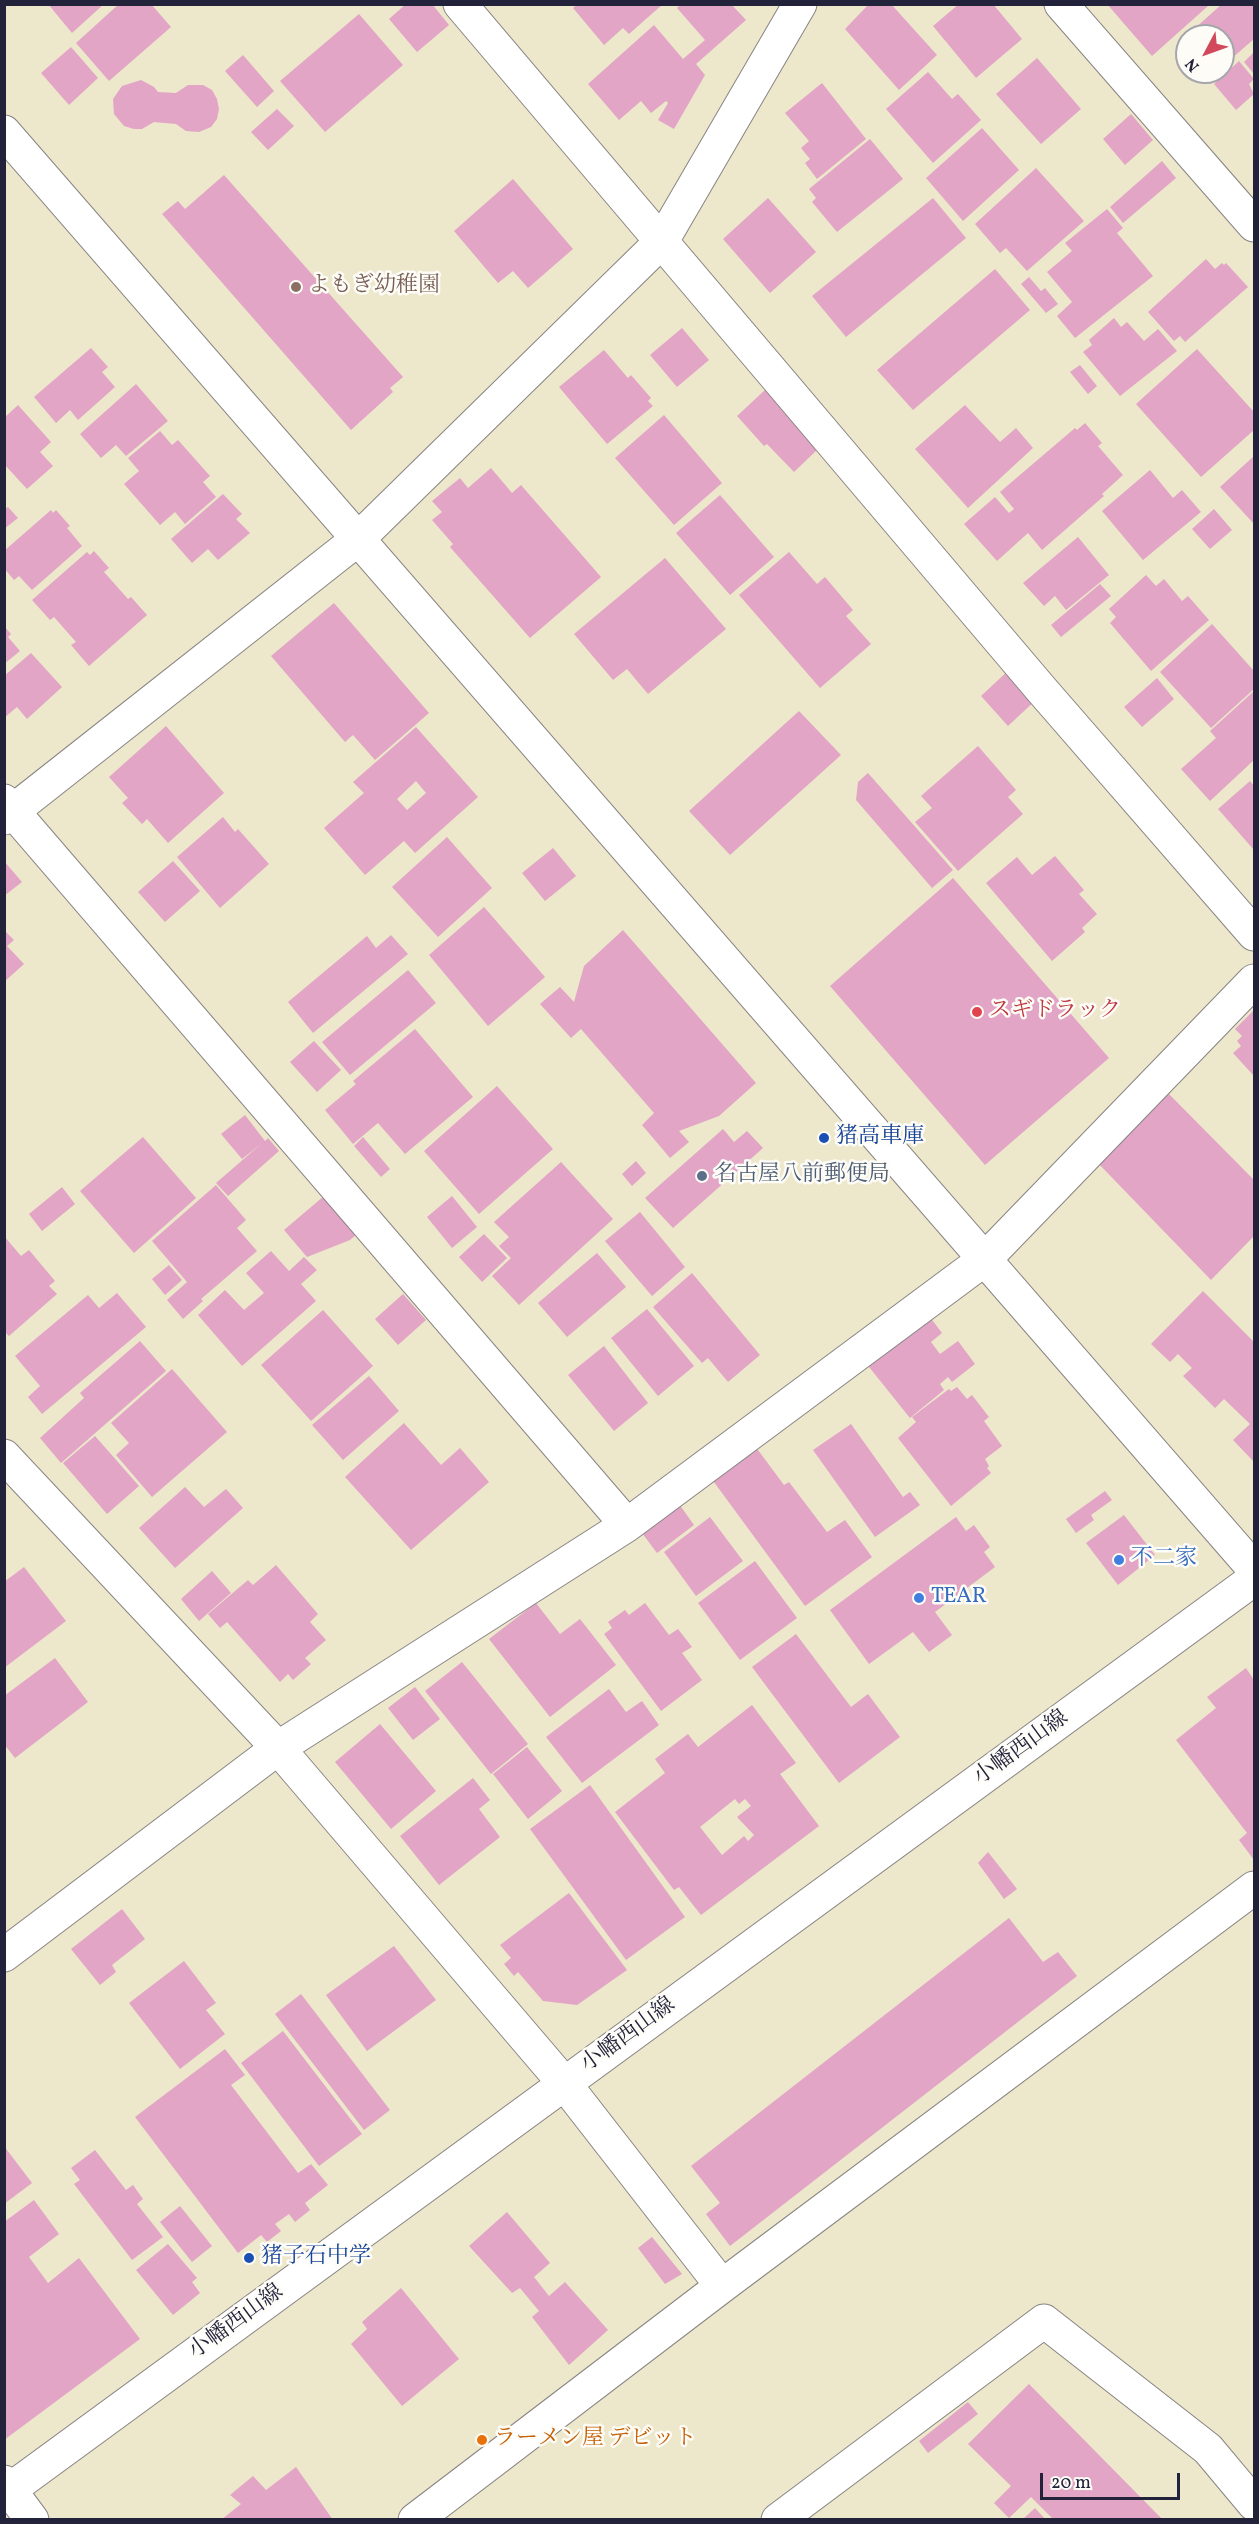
<!DOCTYPE html>
<meta charset="utf-8">
<style>
body{margin:0}
#map{position:relative;width:1259px;height:2524px;overflow:hidden;background:#ede7cb;font-family:Vollkorn,serif}
canvas{display:block}
.frame{position:absolute;inset:0;border:6px solid #22223b;pointer-events:none}
.north{position:absolute;left:1175px;top:24px;width:60px;height:60px;box-sizing:border-box;background:#fdfcf7;border:2px solid #a5a5ac;border-radius:50%;rotate:229deg;font-size:16px;font-weight:700;line-height:24px;text-align:center;color:#22223b}
.north::after{content:'';display:block;margin:auto;width:21px;height:27px;background:#d1495b;clip-path:polygon(50% 0,100% 100%,50% 72%,0 100%)}
.scale{position:absolute;left:1040px;top:2473px;width:140px;height:27px;box-sizing:border-box;border:3px solid #22223b;border-top:0;padding-left:8px;font-size:18px;line-height:21px;white-space:nowrap;color:#22223b;-webkit-text-stroke:4px #fdfcf7;paint-order:stroke}
</style>
<div id="map">
<canvas width="1259" height="2524"></canvas>
<div class="frame"></div>
<div class="north">N</div>
<div class="scale">20 m</div>
</div>
<script>
const ctx = document.querySelector('canvas').getContext('2d');
ctx.lineJoin = 'round';
function fillPath(path, color) {
  ctx.fillStyle = color;
  ctx.fill(path, 'evenodd');
}
function trace(path, color, width, dash) {
  ctx.strokeStyle = color;
  ctx.lineWidth = width;
  ctx.lineCap = dash ? 'butt' : 'round';
  ctx.setLineDash(dash || []);
  ctx.stroke(path);
}
function drawText(font, color, halo, rows, align = 'center') {
  ctx.font = font + ' Vollkorn,"Noto Serif JP",serif';
  ctx.lineWidth = 5;
  ctx.setLineDash([]);
  ctx.textBaseline = 'middle';
  ctx.strokeStyle = halo;
  ctx.fillStyle = color;
  for (const [text, x, y, turn = 0] of rows) {
    ctx.save();
    ctx.translate(x, y);
    ctx.rotate((+turn || 0) * Math.PI / 180);
    ctx.textAlign = isNaN(turn) ? turn : align;
    if (halo) ctx.strokeText(text, 0, 0);
    ctx.fillText(text, 0, 0);
    ctx.restore();
  }
}
const building = new Path2D(`
 M48 4H104L72 33Z
 M119 4H151L171 27 109 81 76 43Z
 M406 4H432L449 25 417 52 389 19Z
 M578 4H663L629 34 623 28 604 45 573 8Z
 M681 4H731L746 20 696 64 705 75 674 129 658 120 668 103 666 101 651 113 641 101 619 120 588 84 654 25 683 59 705 40 677 8Z
 M869 4H891L937 55 899 90 845 29Z
 M959 4H993L1022 39 976 78 933 26Z
 M1107 4H1206L1208 6 1152 56Z
 M1222 4H1254V39L1223 66V36H1187V44L1183 39Z
 M359 14 403 65 325 132 280 81Z
 M71 47 98 78 69 105 41 73Z
 M1254 52V74L1244 62Z
 M243 55 274 91 257 107 225 71Z
 M1037 58 1081 109 1041 144 996 94Z
 M1239 61 1254 79 1249 84 1254 94 1236 110 1214 84Z
 M928 72 952 99 958 94 981 120 933 163 886 109Z
 M141 80 154 87 158 92 176 93 188 85H203L212 90 217 99 219 109 217 119 211 127 199 132 186 131 176 124 154 122 142 129H134L124 126 114 114 113 99 122 86Z
 M822 83 866 139 817 179 805 163 810 159 801 148 809 141 785 113Z
 M277 109 294 126 268 150 251 132Z
 M1131 114 1153 140 1125 165 1103 139Z
 M982 128 1019 170 963 221 926 178Z
 M870 139 903 179 837 232 812 202 816 198 809 189Z
 M1162 161 1176 178 1123 223 1110 207Z
 M1036 168 1084 221 1027 271 1006 248 1000 253 975 224Z
 M224 175 403 377 390 388 393 392 351 430 162 214 178 201 185 209Z
 M513 179 573 249 528 288 513 271 498 283 454 231Z
 M768 198 816 252 770 293 723 239Z
 M933 198 966 238 846 337 812 296Z
 M1107 209 1123 228 1117 233 1153 276 1075 338 1057 316 1072 302 1047 272 1072 251 1065 243Z
 M1206 259 1215 269 1222 263 1224 265 1226 263 1248 287 1185 342 1180 336 1174 341 1148 312Z
 M995 269 1030 310 913 410 877 370Z
 M1029 277 1041 291 1045 288 1058 304 1046 313 1021 284Z
 M1114 318 1121 327 1127 322 1144 341 1158 329 1177 351 1120 396 1083 352 1092 345 1089 340Z
 M682 328 709 360 677 387 650 355Z
 M91 348 108 367 102 372 115 387 78 420 70 410 56 423 34 397Z
 M1197 349 1254 412V430L1201 477 1136 404Z
 M604 350 628 378 631 375 651 398 648 401 653 406 607 444 559 387Z
 M1080 365 1097 386 1088 394 1070 372Z
 M136 384 168 421 126 456 116 445 101 458 80 434Z
 M766 389 818 449 794 472 767 444 764 446 737 416Z
 M18 405 51 442 40 452 53 466 27 489 4 464V418Z
 M965 405 1000 442 1016 428 1033 448 968 508 915 449Z
 M664 415 722 483 674 525 615 458Z
 M1085 423 1102 443 1098 446 1123 475 1102 494 1104 496 1042 550 1028 533 997 561 964 524 995 497 1009 513 1014 509 1000 492 1075 428 1077 430Z
 M160 431 172 445 178 440 210 476 203 482 216 497 185 524 175 512 160 525 124 484 139 471 128 458Z
 M1254 456V524L1220 487Z
 M491 468 512 493 521 485 601 577 530 638 450 547 453 544 432 520 442 512 432 501 460 478 468 488Z
 M1150 470 1173 498 1182 490 1201 512 1143 560 1102 511Z
 M223 494 242 514 236 519 250 533 218 560 208 549 192 563 171 539Z
 M720 495 774 557 730 595 676 533Z
 M8 507 18 518 4 529V510Z
 M1214 509 1232 530 1210 549 1192 529Z
 M51 510 53 513 56 510 70 526 67 528 82 546 32 590 19 576 14 580 4 568V551Z
 M1078 537 1109 575 1066 610 1055 596 1044 606 1023 583Z
 M94 551 109 568 104 572 128 599 131 597 147 615 89 666 71 645 76 642 54 617 50 620 32 600 87 552 90 555Z
 M789 552 817 584 825 577 853 610 846 616 871 644 820 688 739 595Z
 M665 558 726 629 648 694 627 669 613 680 574 634Z
 M1146 575 1156 586 1164 579 1182 601 1188 596 1209 620 1151 671 1110 623 1116 617 1109 609Z
 M1100 584 1111 596 1061 637 1051 625Z
 M334 603 429 713 375 760 353 735 345 742 271 656Z
 M1212 624 1254 671V689L1211 728 1160 672Z
 M4 626 11 634 8 637 20 651 4 664Z
 M31 653 62 687 27 719 17 707 4 718V676Z
 M1011 668 1038 698 1008 726 981 696Z
 M1157 678 1174 699 1142 727 1124 707Z
 M1254 691V760L1210 801 1181 769 1216 738 1210 731Z
 M799 711 841 755 730 855 689 811Z
 M166 726 224 793 168 843 147 819 142 824 122 803 128 798 109 777Z
 M416 727 478 797 415 853 404 841 365 875 324 828 364 793 353 782ZM416 781 426 793 407 810 397 799Z
 M978 746 1016 790 1008 797 1023 814 958 871 915 822 932 808 921 796Z
 M868 773 953 870 932 888 856 800 858 782Z
 M1250 781 1254 786V850L1218 809Z
 M223 817 235 832 238 829 269 864 220 908 177 857Z
 M447 837 492 888 438 937 392 887Z
 M553 848 576 876 545 901 522 873Z
 M1055 856 1084 890 1079 894 1097 914 1082 928 1085 932 1052 961 986 883 1017 857 1032 875Z
 M4 861 22 882 4 896Z
 M173 861 200 891 165 922 138 892Z
 M953 878 1109 1058 985 1165 830 986Z
 M484 907 545 977 488 1026 429 955Z
 M4 930 14 940 7 946 24 964 4 982Z
 M623 930 756 1083 719 1116 679 1131 689 1142 670 1158 642 1125 654 1113 581 1029 571 1038 540 1004 560 987 574 1002 584 966Z
 M391 935 408 954 313 1033 288 1002 367 936 376 948Z
 M408 970 436 1003 350 1075 322 1042Z
 M1254 1010V1076L1233 1053 1241 1046 1237 1041 1242 1036 1235 1029Z
 M415 1029 473 1097 405 1154 378 1123 353 1144 325 1110 356 1084 353 1081Z
 M314 1041 341 1070 317 1092 290 1062Z
 M497 1086 553 1149 479 1214 424 1151Z
 M1165 1090 1254 1180V1236L1211 1280 1095 1160Z
 M245 1115 265 1141 268 1138 279 1151 228 1196 216 1183 261 1144 242 1159 221 1134Z
 M723 1129 734 1142 747 1131 763 1148 673 1228 645 1198Z
 M143 1137 196 1198 134 1253 80 1191Z
 M363 1137 390 1169 381 1177 354 1146Z
 M636 1161 646 1173 632 1186 622 1174Z
 M561 1162 613 1219 519 1305 492 1276 511 1258 499 1246 509 1237 494 1222Z
 M216 1185 246 1220 237 1228 257 1251 201 1299 203 1301 183 1319 167 1300 187 1282 152 1241Z
 M62 1187 75 1204 42 1231 29 1214Z
 M324 1196 357 1234 350 1240 307 1257 284 1230Z
 M452 1196 477 1227 452 1248 427 1217Z
 M640 1212 685 1267 652 1296 605 1241Z
 M484 1234 507 1258 482 1282 459 1257Z
 M4 1236 21 1256 29 1250 55 1281 49 1286 57 1294 9 1336 4 1331Z
 M271 1251 289 1271 304 1257 317 1270 301 1284 316 1301 242 1366 198 1315 225 1290 244 1310 264 1293 246 1273Z
 M597 1253 626 1287 567 1337 538 1303Z
 M169 1265 182 1280 165 1295 152 1279Z
 M692 1273 760 1355 728 1382 708 1358 702 1363 653 1307Z
 M1203 1291 1254 1342V1462L1233 1440 1250 1424 1224 1399 1215 1408 1183 1376 1192 1368 1178 1354 1170 1362 1151 1344Z
 M117 1293 146 1327 42 1414 28 1397 40 1386 15 1356 88 1295 99 1308Z
 M403 1294 426 1320 398 1345 375 1319Z
 M923 1308 942 1333 931 1342 940 1354 958 1341 975 1364 952 1382 948 1377 940 1384 944 1390 910 1418 861 1357Z
 M647 1309 694 1366 658 1396 611 1338Z
 M323 1310 373 1366 311 1421 261 1365Z
 M140 1341 166 1371 61 1463 40 1438 84 1398 80 1393Z
 M604 1346 648 1403 614 1431 568 1375Z
 M172 1369 227 1432 152 1497 116 1455 129 1443 111 1423Z
 M369 1376 399 1411 343 1460 312 1425Z
 M957 1387 967 1399 972 1395 989 1417 984 1421 1002 1446 985 1459 989 1466 987 1468 991 1473 951 1506 898 1438 916 1422 912 1417 949 1389 951 1391Z
 M404 1423 441 1465 460 1448 489 1482 411 1550 345 1477Z
 M851 1424 903 1497 910 1492 920 1505 875 1537 813 1450Z
 M95 1436 139 1486 107 1514 63 1463Z
 M755 1446 784 1485 789 1482 827 1532 845 1520 872 1557 805 1606 711 1478Z
 M185 1487 204 1507 226 1489 243 1508 175 1568 139 1528Z
 M1105 1491 1112 1500 1091 1515 1094 1520 1076 1533 1066 1519Z
 M674 1497 694 1525 657 1553 636 1525Z
 M1124 1515 1155 1555 1118 1585 1086 1543Z
 M710 1517 743 1561 696 1596 664 1552Z
 M956 1517 966 1531 974 1525 990 1547 984 1552 995 1567 935 1612 952 1635 929 1652 913 1632 869 1664 830 1610Z
 M755 1561 797 1618 740 1660 698 1603Z
 M276 1565 318 1614 310 1622 326 1640 305 1658 311 1664 293 1680 288 1674 280 1682 227 1622 220 1628 208 1614 248 1580 253 1585Z
 M24 1567 66 1621 4 1668V1582Z
 M212 1571 231 1593 199 1621 181 1599Z
 M536 1603 560 1634 580 1619 616 1665 550 1717 489 1639Z
 M645 1603 669 1635 678 1629 692 1647 682 1653 702 1680 661 1711 604 1634 612 1628 608 1622 625 1610 629 1615Z
 M796 1634 851 1707 868 1694 900 1737 839 1783 752 1667Z
 M55 1658 88 1702 15 1758 4 1744V1696Z
 M462 1662 528 1744 491 1774 425 1691Z
 M1246 1668 1254 1680V1860L1239 1840 1247 1833 1176 1740 1216 1708 1207 1697Z
 M415 1687 440 1719 413 1740 388 1708Z
 M609 1689 626 1712 642 1701 659 1725 582 1783 546 1737Z
 M752 1705 796 1763 780 1774 819 1826 701 1915 679 1887 674 1890 615 1812 665 1773 655 1759 688 1734 698 1747ZM735 1799 739 1804 745 1799 751 1806 737 1817 754 1835 748 1841 744 1836 722 1855 700 1827Z
 M380 1724 436 1791 391 1829 335 1762Z
 M527 1747 562 1791 528 1819 493 1774Z
 M473 1778 490 1800 479 1809 500 1837 439 1885 400 1836Z
 M590 1785 685 1917 626 1960 530 1829Z
 M988 1852 1017 1889 1004 1899 978 1863Z
 M569 1893 627 1970 577 2005 543 2001 518 1972 514 1976 504 1964 511 1958 500 1945Z
 M122 1909 145 1939 112 1965 116 1972 100 1985 71 1949Z
 M1009 1918 1043 1962 1058 1952 1077 1976 730 2246 706 2214 720 2203 691 2166Z
 M394 1946 436 2000 367 2051 326 1995Z
 M184 1961 216 2003 206 2010 225 2034 180 2069 129 2003Z
 M301 1994 390 2110 364 2130 275 2014Z
 M283 2031 362 2134 319 2166 241 2063Z
 M225 2049 245 2075 231 2085 298 2173 311 2164 328 2185 305 2203 310 2210 295 2222 289 2214 275 2224 281 2231 267 2242 261 2235 238 2253 135 2117Z
 M4 2146 32 2183 4 2204Z
 M95 2150 126 2190 133 2185 143 2199 137 2204 163 2237 132 2260 74 2184 80 2180 71 2168Z
 M34 2200 59 2234 29 2257 48 2283 79 2258 140 2339 4 2440V2222Z
 M180 2206 212 2246 192 2262 160 2222Z
 M507 2212 550 2263 534 2277 549 2296 565 2282 608 2330 569 2365 532 2317 539 2311 520 2288 512 2293 469 2246Z
 M652 2237 682 2274 665 2284 638 2248Z
 M168 2244 197 2278 192 2282 200 2293 173 2315 136 2270Z
 M401 2288 459 2359 402 2406 351 2344 367 2329 362 2322Z
 M1029 2384 1163 2520H1054L1031 2497 1009 2518 994 2503 1011 2486 968 2444Z
 M968 2402 978 2414 928 2453 919 2441Z
 M296 2467 333 2520H221L241 2504 230 2495 253 2476 266 2490Z
 M1035 2508 1046 2520H1022Z`);
const minor = new Path2D(`
 M460 4 1041 689 1254 934
 M1061 4 1254 225
 M4 132 1254 1569
 M4 801 627 1525
 M4 818 358 539 662 241 800 4
 M4 1456 278 1748 564 2083 722 2286
 M4 1955 278 1748 627 1525 985 1259 1254 981
 M4 2482 32 2520
 M4 2494 1254 1579
 M415 2520 722 2286 1254 1888
 M778 2520 1044 2321 1208 2449 1254 2504`);
const markers = [
 [296,287,6,"#8d6e63"],
 [977,1012,6,"#e0444e"],
 [824,1138,6,"#1a4fb4"],
 [702,1176,6,"#5c6f8a"],
 [1119,1560,6,"#3f7fe0"],
 [919,1598,6,"#3f7fe0"],
 [249,2258,6,"#1a4fb4"],
 [482,2440,6,"#e8710a"]
];
const educationNames = [
 ["よもぎ幼稚園",308,287]
];
const healthNames = [
 ["スギドラック",989,1012]
];
const transitNames = [
 ["猪高車庫",836,1138],
 ["猪子石中学",261,2258]
];
const serviceNames = [
 ["名古屋八前郵便局",714,1176]
];
const shopNames = [
 ["不二家",1131,1560],
 ["TEAR",931,1598]
];
const streetNames = [
 ["小幡西山線",1022,1749,-36],
 ["小幡西山線",629,2036,-36],
 ["小幡西山線",237,2323,-36]
];
const foodNames = [
 ["ラーメン屋 デビット",494,2440]
];
fillPath(building, '#e2a5c6');
trace(minor, '#888483', 35);
trace(minor, '#fff', 33);
for (const [x, y, r, color] of markers) {
  const dot = new Path2D();
  dot.arc(x, y, r, 0, 2 * Math.PI);
  ctx.fillStyle = color;
  ctx.fill(dot);
  trace(dot, '#fdfcf7', 2);
}
drawText('22px', '#785e54', '#fdfcf7', educationNames, 'left');
drawText('22px', '#be3a42', '#fdfcf7', healthNames, 'left');
drawText('22px', '#164399', '#fdfcf7', transitNames, 'left');
drawText('22px', '#4e5e75', '#fdfcf7', serviceNames, 'left');
drawText('22px', '#366cbe', '#fdfcf7', shopNames, 'left');
drawText('22px', '#22223b', '#fdfcf7', streetNames);
drawText('22px', '#c56008', '#fdfcf7', foodNames, 'left');
</script>
